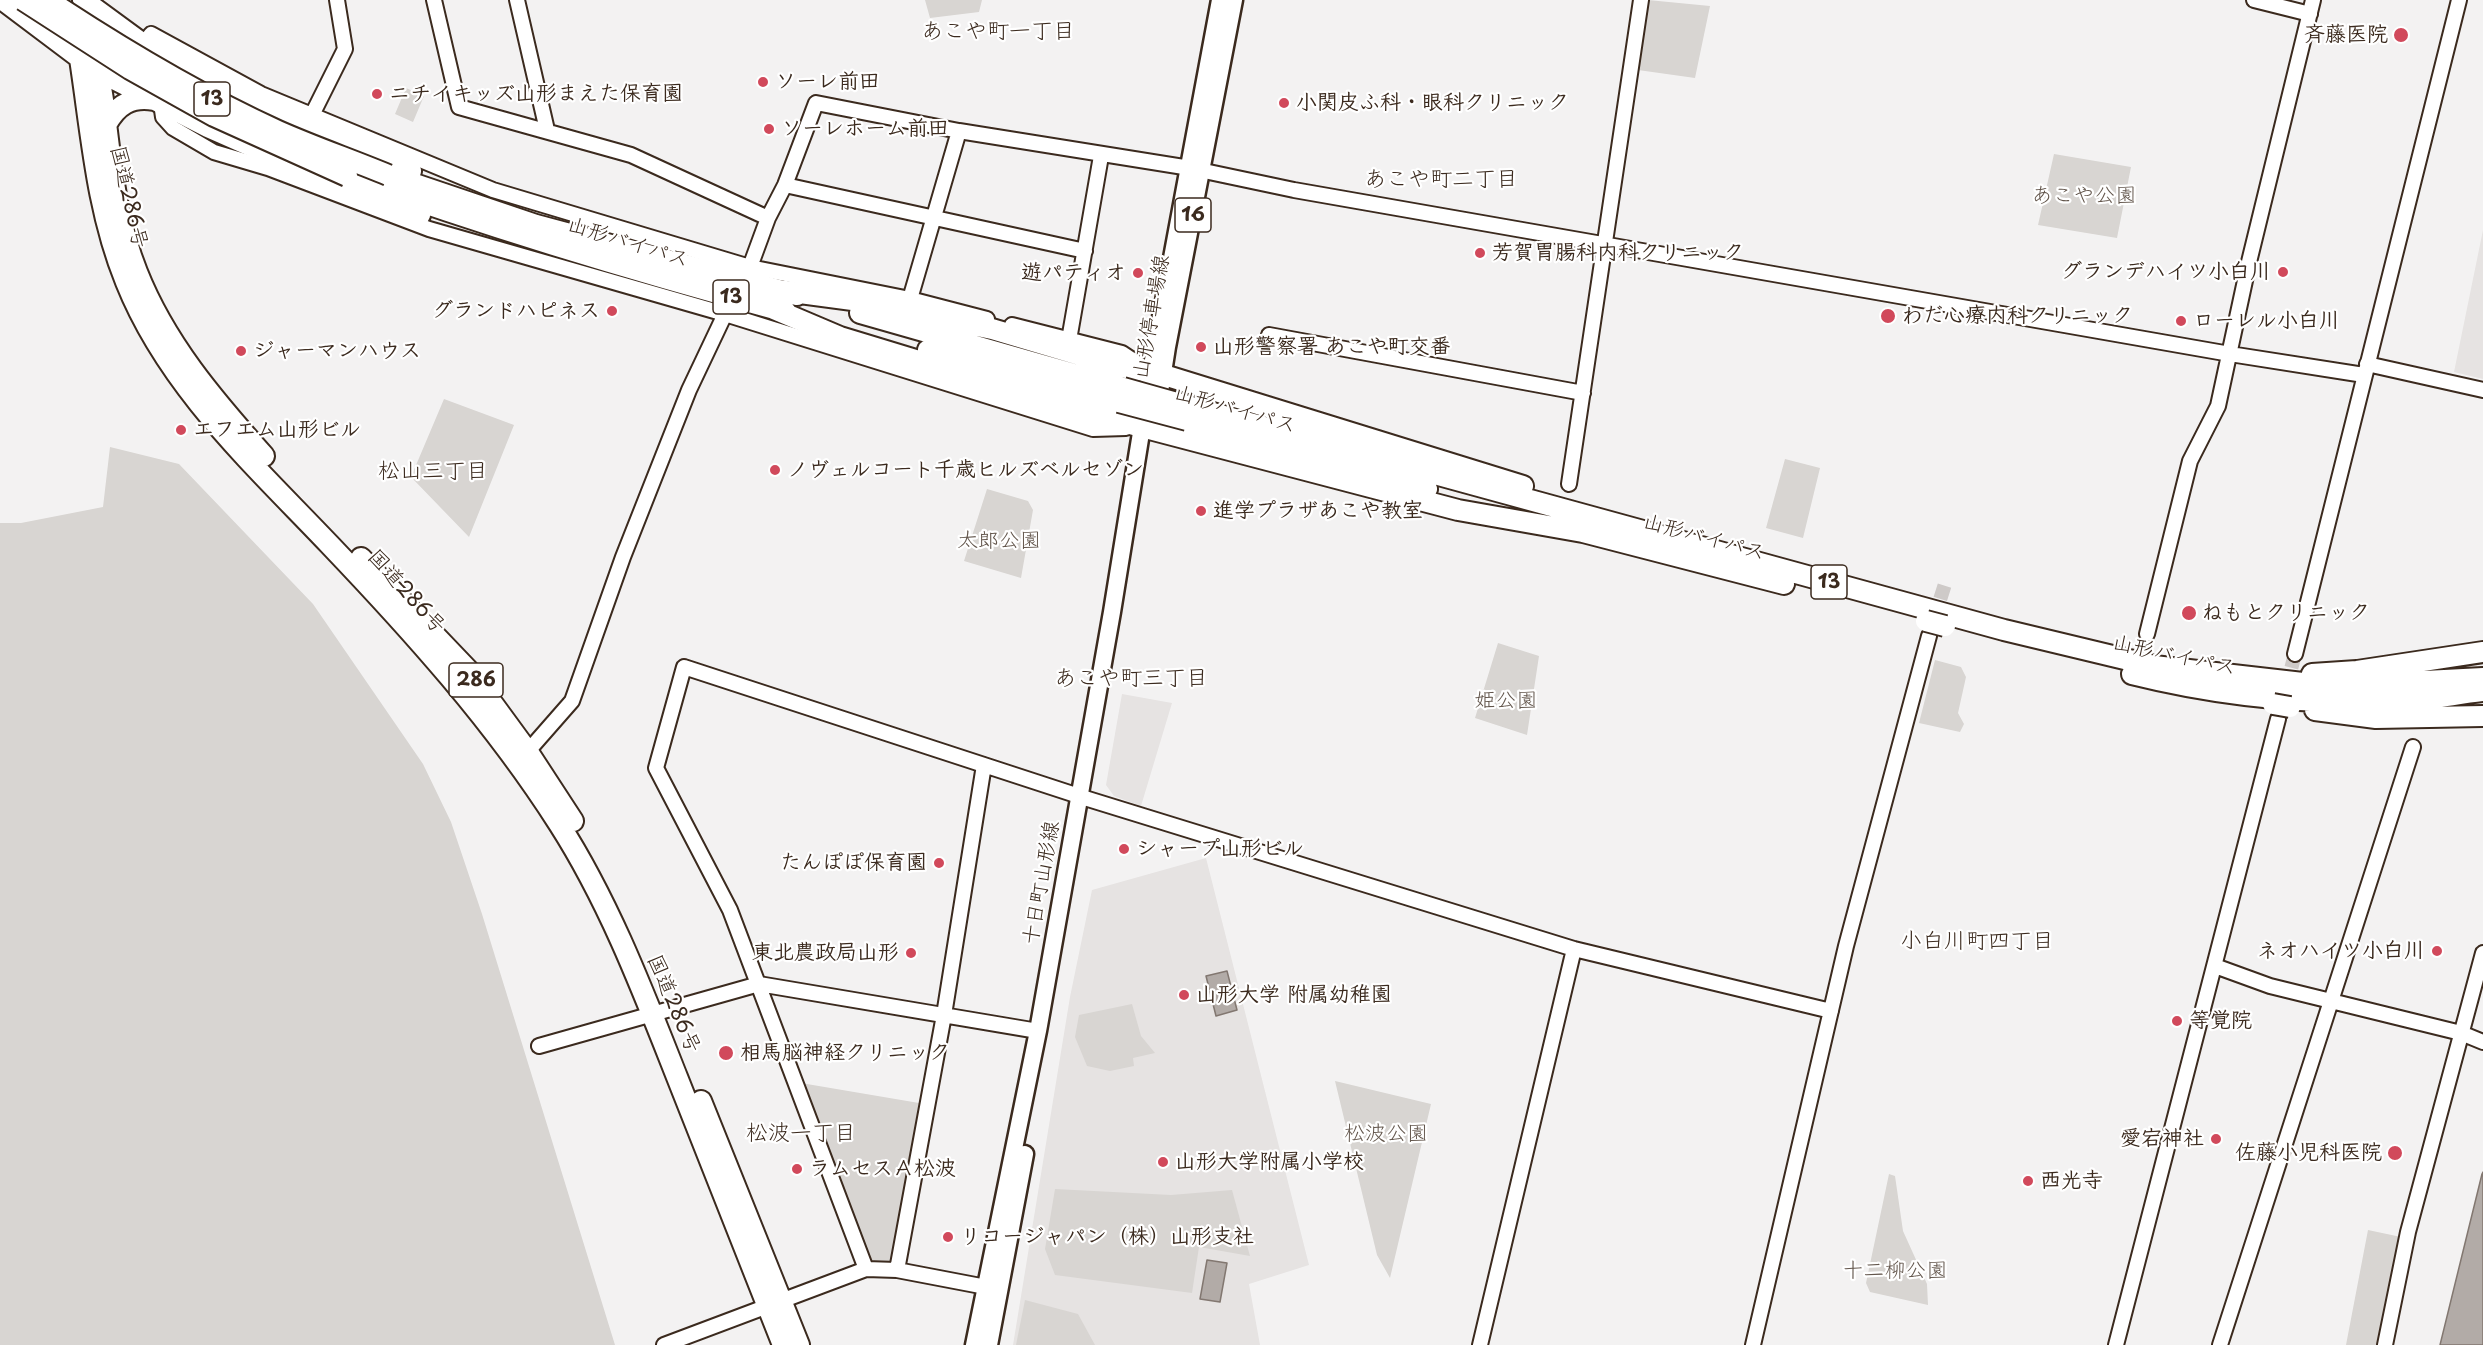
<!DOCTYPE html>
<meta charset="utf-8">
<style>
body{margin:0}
canvas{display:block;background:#f3f2f2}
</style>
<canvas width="2483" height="1345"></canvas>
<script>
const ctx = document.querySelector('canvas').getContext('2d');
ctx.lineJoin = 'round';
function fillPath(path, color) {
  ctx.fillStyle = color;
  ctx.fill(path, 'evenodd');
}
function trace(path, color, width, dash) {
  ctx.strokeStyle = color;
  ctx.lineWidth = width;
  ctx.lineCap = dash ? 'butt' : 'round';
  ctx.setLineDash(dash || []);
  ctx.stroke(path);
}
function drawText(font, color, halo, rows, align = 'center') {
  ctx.font = font + ' "Playpen Sans","Klee One",sans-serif';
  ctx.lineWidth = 4.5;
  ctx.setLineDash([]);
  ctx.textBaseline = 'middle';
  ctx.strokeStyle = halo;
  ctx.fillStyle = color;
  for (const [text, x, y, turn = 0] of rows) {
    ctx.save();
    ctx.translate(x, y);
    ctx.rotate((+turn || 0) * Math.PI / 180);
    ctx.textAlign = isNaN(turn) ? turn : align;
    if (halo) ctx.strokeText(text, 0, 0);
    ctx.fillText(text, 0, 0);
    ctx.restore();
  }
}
const built = new Path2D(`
 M2483 230V379L2454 372Z
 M1122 694 1172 703 1141 806 1114 796 1106 785Z
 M1206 858 1309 1265 1249 1284 1260 1345H1013L1070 997 1092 890Z`);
const green = new Path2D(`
 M925 0H982L979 12 930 18Z
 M1648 0 1710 6 1695 78 1638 70Z
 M406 88 424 96 413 122 395 114Z
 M2054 154 2131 167 2117 238 2038 225Z
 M444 399 514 425 469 537 411 477Z
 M110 447 179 464 313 604 423 764 451 822 482 914 615 1345H0V523H21L103 507Z
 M1785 459 1820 468 1803 538 1766 528Z
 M987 489 1028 501 1033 510 1021 578 964 561Z
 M1498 643 1539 656 1527 735 1475 718Z
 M1935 660 1961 667 1966 677 1958 713 1964 724 1960 732 1919 723Z
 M1132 1004 1141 1036 1155 1053 1133 1058 1134 1066 1110 1071 1087 1066 1075 1037 1079 1015Z
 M1335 1081 1431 1104 1390 1278 1377 1255Z
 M801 1083 919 1103 890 1264 871 1262Z
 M1889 1174 1895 1176 1903 1231 1927 1284 1928 1305 1870 1292 1866 1283Z
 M1055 1189 1171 1195 1232 1190 1250 1256 1199 1247 1192 1293 1055 1275 1045 1249Z
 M2368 1230 2401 1237 2380 1345H2346Z
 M1025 1300 1078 1314 1095 1345H1016Z`);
const water = new Path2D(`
 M1227 971 1237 1010 1216 1016 1206 976Z
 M2483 1172V1345H2440L2482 1174Z
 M1207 1260 1227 1263 1220 1302 1200 1299Z`);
const minorTunnel = new Path2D(`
 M1934 619 1945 584
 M2286 688 2295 654`);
const minor = new Path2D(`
 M434 0 459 107 631 155 768 218
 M517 0 547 130
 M2254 0 2310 14
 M143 44 151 34 261 94 493 190 750 267 910 299 987 319
 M161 103 163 117 173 128 214 152 268 168 429 229 725 314 1093 429 1126 428
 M311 117 345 49 337 0
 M785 185 1085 251
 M750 267 768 218 785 185 816 103 959 131 1190 168 1294 190 2230 354 2364 375
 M910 299 959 131
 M1012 325 1122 353 1146 369
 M1269 335 1583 393
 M1069 340 1101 156
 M2367 364 2483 390
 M1569 484 1641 0
 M2147 634 2190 461 2218 406 2249 262 2313 0
 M2295 654 2459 0
 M522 758 572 701 623 557 689 390 725 314
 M2215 966 2270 986 2461 1033 2483 1042
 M539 1046 759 984 1038 1031
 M866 1269 730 910 656 768 684 667 1088 799 1574 949 1831 1011
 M897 1270 944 1015 984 765
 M664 1345 866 1269 897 1270 986 1287
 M1480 1345 1574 949
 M1753 1345 1846 946 1929 636
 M2116 1345 2278 719
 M2220 1345 2413 747
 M2385 1345 2408 1232 2483 953`);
const major = new Path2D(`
 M1157 411 1167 347 1234 0
 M974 1345 1038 1031 1112 612 1151 371 1220 0
 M989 1345 1025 1154`);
const highway = new Path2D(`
 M3 0 80 58 116 80 208 127 383 204 420 215
 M83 0 143 44 217 88 411 171
 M78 46C91 126 95 206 126 282 168 387 253 464 329 544 412 631 494 722 559 824 609 902 643 991 677 1077 713 1167 748 1256 783 1345
 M96 57C98 74 102 90 104 107 111 163 116 220 137 272 165 343 214 400 264 456
 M106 125C117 105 131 96 154 100
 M388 175 536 225 797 295
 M347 176C491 228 638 272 786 312
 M785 291 860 301 992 329 1120 367 1164 375 1523 486
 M774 309 840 337 1100 416 1458 510 1594 534
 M860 313 1123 388
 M928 350 1119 402
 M1187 406 2004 630 2154 666 2329 686 2483 678
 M1187 420 1427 489
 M1583 532 1784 584
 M361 558 468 670 528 752 573 821
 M2132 674C2220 696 2314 705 2405 701 2431 699 2457 694 2483 691
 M2312 674 2357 671 2483 652
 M2315 710 2376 718 2483 716
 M701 1101 799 1345`);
const highwayBridge = new Path2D(`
 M23 0 130 69 214 116 347 176
 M48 0C122 49 197 94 278 131 314 147 352 160 388 175
 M1123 388 1187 406
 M1119 402 1187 420
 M1926 621 1945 626
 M2273 704 2290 707`);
const markers = [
 [2401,35,8,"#d1495b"],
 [763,82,6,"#d1495b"],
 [377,94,6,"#d1495b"],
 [1284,103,6,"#d1495b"],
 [769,129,6,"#d1495b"],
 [1480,253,6,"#d1495b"],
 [2283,272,6,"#d1495b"],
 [1138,273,6,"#d1495b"],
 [612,311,6,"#d1495b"],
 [1888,316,8,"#d1495b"],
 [2181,321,6,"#d1495b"],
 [1201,347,6,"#d1495b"],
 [241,351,6,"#d1495b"],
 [181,430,6,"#d1495b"],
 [775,470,6,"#d1495b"],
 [1201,511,6,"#d1495b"],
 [2189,613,8,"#d1495b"],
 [1124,849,6,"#d1495b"],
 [939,863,6,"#d1495b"],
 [2437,951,6,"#d1495b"],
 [911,953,6,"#d1495b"],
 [1184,995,6,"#d1495b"],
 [2177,1021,6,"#d1495b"],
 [726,1053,8,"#d1495b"],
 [2216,1139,6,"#d1495b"],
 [2395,1153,8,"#d1495b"],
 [1163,1162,6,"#d1495b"],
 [797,1169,6,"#d1495b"],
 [2028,1181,6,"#d1495b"],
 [948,1237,6,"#d1495b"]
];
const shields = [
 [212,99,36],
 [1193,215,36],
 [731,297,36],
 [1829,582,36],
 [476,680,54]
];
const shieldNames = [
 ["13",212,99],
 ["16",1193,215],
 ["13",731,297],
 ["13",1829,582],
 ["286",476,680]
];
const poiNames = [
 ["斉藤医院",2388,35,"right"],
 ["ソーレ前田",775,82],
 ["ニチイキッズ山形まえた保育園",389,94],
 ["小関皮ふ科・眼科クリニック",1296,103],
 ["ソーレホーム前田",781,129],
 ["芳賀胃腸科内科クリニック",1492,253],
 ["グランデハイツ小白川",2271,272,"right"],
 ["遊パティオ",1126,273,"right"],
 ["グランドハピネス",600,311,"right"],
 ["わだ心療内科クリニック",1902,316],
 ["ローレル小白川",2193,321],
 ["山形警察署 あこや町交番",1213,347],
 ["ジャーマンハウス",253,351],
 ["エフエム山形ビル",193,430],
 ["ノヴェルコート千歳ヒルズベルセゾン",787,470],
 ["進学プラザあこや教室",1213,511],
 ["ねもとクリニック",2202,613],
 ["シャープ山形ビル",1136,849],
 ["たんぽぽ保育園",927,863,"right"],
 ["ネオハイツ小白川",2425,951,"right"],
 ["東北農政局山形",899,953,"right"],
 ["山形大学 附属幼稚園",1196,995],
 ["等覚院",2189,1021],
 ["相馬脳神経クリニック",740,1053],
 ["愛宕神社",2204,1139,"right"],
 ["佐藤小児科医院",2382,1153,"right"],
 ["山形大学附属小学校",1175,1162],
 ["ラムセスＡ松波",809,1169],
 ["西光寺",2040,1181],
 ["リコージャパン（株）山形支社",960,1237]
];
const parkNames = [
 ["あこや公園",2084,196],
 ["太郎公園",999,541],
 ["姫公園",1506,701],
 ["松波公園",1386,1134],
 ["十二柳公園",1895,1271]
];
const streetNames = [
 ["国道286号",128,197,77],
 ["山形バイパス",628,243,17],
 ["山形停車場線",1152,317,-80],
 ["山形バイパス",1235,410,16],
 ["山形バイパス",1704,538,15],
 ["国道286号",406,592,48],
 ["山形バイパス",2174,656,12],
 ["十日町山形線",1042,883,-80],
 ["国道286号",673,1004,67]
];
const neighbourhoodNames = [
 ["あこや町一丁目",998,32],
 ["あこや町二丁目",1441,180],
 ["松山三丁目",433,472],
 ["あこや町三丁目",1131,679],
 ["小白川町四丁目",1977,942],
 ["松波一丁目",801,1134]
];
fillPath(built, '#e6e3e2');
fillPath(green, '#d8d5d2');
fillPath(water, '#b2aba7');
trace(water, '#827770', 1.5);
trace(minorTunnel, '#cecac8', 14, [14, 7]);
trace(minor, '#3b2a1e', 18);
trace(major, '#3b2a1e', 21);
trace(highway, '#3b2a1e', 24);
trace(minor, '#fff', 14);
trace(major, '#fff', 16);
trace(highway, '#fff', 20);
trace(highwayBridge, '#3b2a1e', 24, []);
trace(highwayBridge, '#fff', 20);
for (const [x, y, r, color] of markers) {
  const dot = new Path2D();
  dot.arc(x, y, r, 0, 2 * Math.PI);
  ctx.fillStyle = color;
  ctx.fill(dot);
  trace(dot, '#fff', 2);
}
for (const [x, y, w] of shields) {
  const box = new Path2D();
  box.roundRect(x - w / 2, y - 17, w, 34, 4.5);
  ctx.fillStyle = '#fff';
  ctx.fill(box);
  trace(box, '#3b2a1e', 1.5);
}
drawText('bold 20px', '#3b2a1e', null, shieldNames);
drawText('bold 21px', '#3b2a1e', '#fff', poiNames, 'left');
drawText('21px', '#62554b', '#fff', parkNames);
drawText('21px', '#3b2a1e', '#fff', streetNames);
drawText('22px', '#3b2a1e', '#fff', neighbourhoodNames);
</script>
